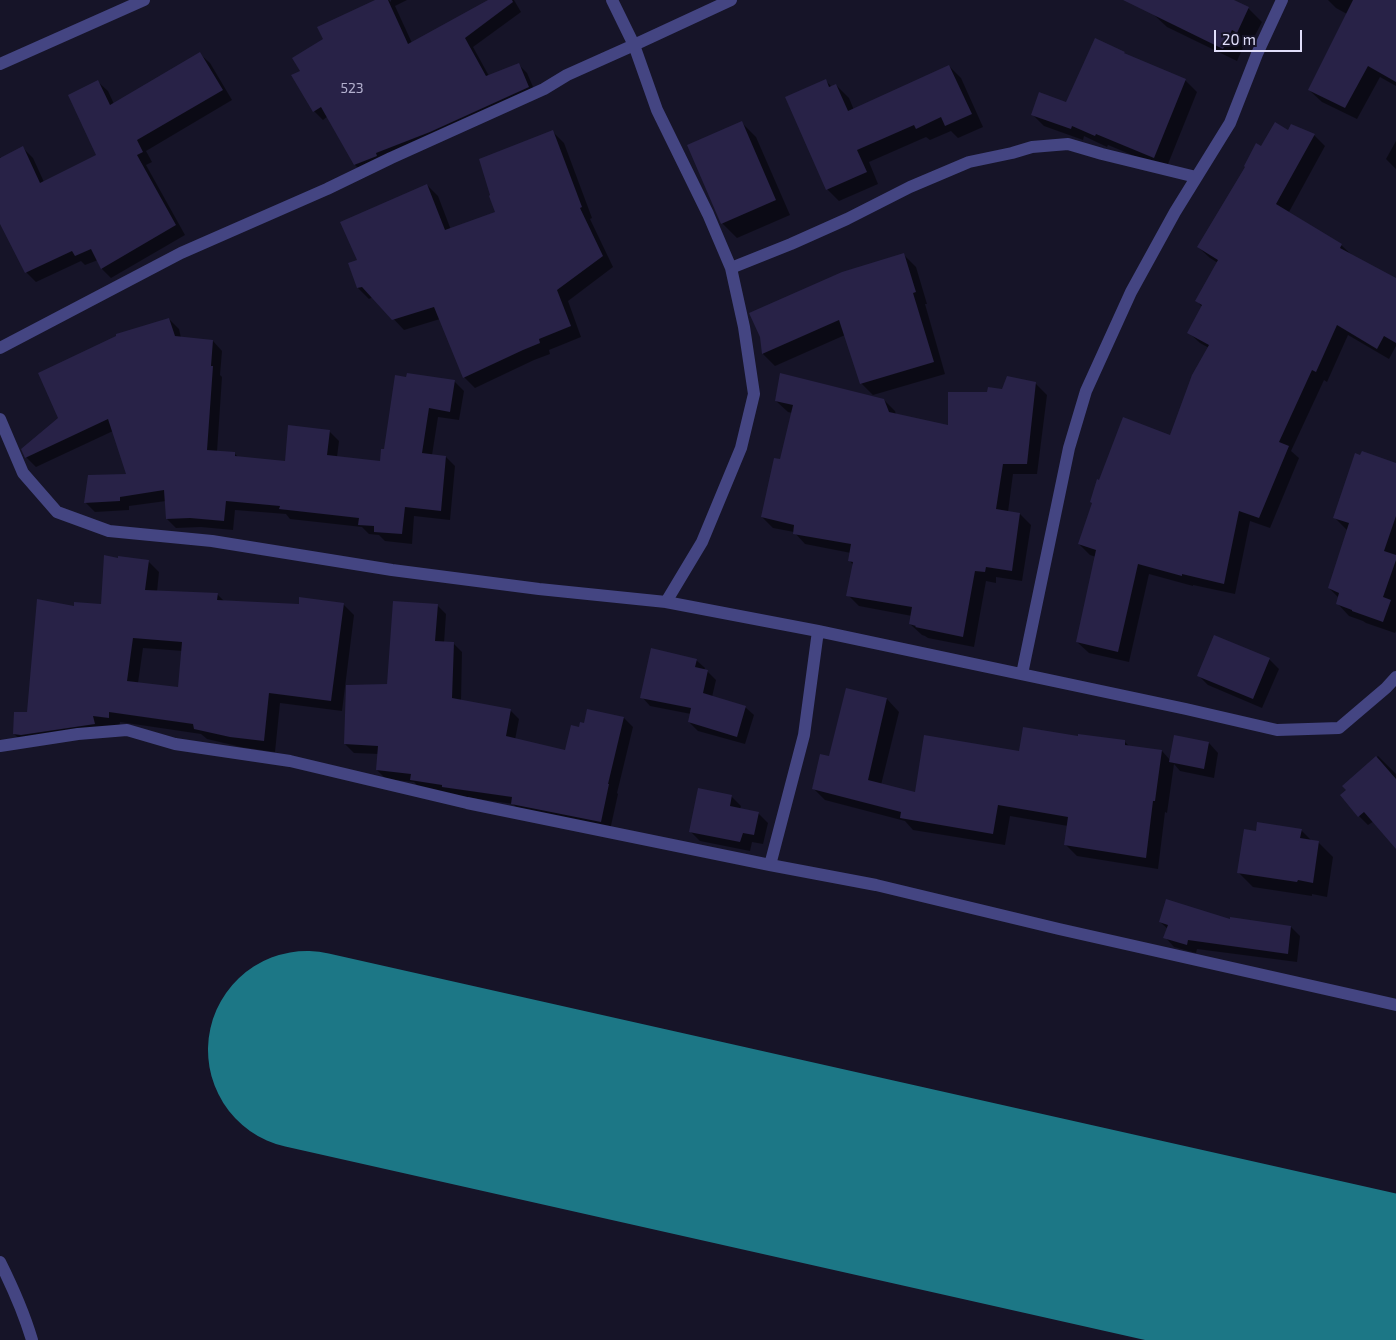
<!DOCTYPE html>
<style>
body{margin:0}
#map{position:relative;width:1396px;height:1340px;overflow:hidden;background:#161428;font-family:"Exo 2",sans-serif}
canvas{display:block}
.scale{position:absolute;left:1214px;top:30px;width:88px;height:22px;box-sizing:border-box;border:2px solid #e1dffb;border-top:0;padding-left:6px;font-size:15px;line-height:18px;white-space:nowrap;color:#e1dffb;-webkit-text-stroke:4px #161428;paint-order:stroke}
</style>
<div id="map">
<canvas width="1396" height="1340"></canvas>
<div class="scale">20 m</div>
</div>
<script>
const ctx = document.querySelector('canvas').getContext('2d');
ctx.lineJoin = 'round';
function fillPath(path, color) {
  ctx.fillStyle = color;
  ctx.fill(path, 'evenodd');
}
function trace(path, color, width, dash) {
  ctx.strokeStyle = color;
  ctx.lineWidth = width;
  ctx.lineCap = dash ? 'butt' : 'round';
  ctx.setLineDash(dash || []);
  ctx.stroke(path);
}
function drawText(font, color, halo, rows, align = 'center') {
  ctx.font = font + ' "Exo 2",sans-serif';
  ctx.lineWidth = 4;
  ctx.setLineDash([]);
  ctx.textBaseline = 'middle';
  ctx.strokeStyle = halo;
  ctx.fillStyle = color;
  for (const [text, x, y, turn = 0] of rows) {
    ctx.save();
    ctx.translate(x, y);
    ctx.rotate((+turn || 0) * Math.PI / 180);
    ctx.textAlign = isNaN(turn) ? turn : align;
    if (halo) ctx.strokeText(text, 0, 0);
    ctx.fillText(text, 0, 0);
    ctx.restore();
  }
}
const shadow = new Path2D(`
 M378 0H389L391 2V0H407L395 6 412 43 491 0H514L521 12 473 47 489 76 519 65 527 73 537 96 364 173 355 165 328 116 323 120 314 111 302 71 324 40Z
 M1231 0 1248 8 1262 22 1250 45 1245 43 1237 61 1167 27 1153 14Z
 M1328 0H1396V86L1380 77 1357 119 1322 102 1309 90 1347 14 1336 8Z
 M1124 53 1126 55 1185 80 1197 92 1166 169 1108 145 1107 147 1084 136 1083 140 1044 126 1032 114 1066 104Z
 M200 54 210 63 232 100 146 151 152 162 146 165 185 235 111 278 102 269 98 260 85 265 81 261 36 282 26 272 0 222V157L1 158 23 148 33 158 44 182 98 156V82L108 91 114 104Z
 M949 66 961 78 983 127 958 138 951 131 930 140 926 137 869 162 878 184 839 201 827 189 826 81 832 87 836 85 849 98 854 110Z
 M742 123 756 137 790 215 737 238 722 223Z
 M1288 131 1314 135 1325 146 1289 212 1341 245 1352 255 1396 279V346L1389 359 1348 335 1327 382 1324 380 1291 451 1299 458 1270 528 1250 521 1235 594 1193 585V586L1149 574 1129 662 1089 653 1077 642 1096 557 1090 555 1079 544 1170 437 1209 348 1200 343 1188 332 1202 307 1197 301 1218 263 1210 258 1198 247 1262 148Z
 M553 132 564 143 592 218 590 219 613 267 568 301 581 337 549 350 550 354 534 360 475 388 464 377 440 319 404 330 373 297 369 299 358 288 359 261 427 185 438 196 451 230 497 212Z
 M1396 141V169L1386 159Z
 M904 255 916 267 927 304H925L945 374 873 395 861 383 845 335 775 366 763 354 762 337Z
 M169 319 179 329 181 338 213 341 222 351 220 375 222 377 217 452 235 454 239 458 286 462 329 431 339 441 337 457 381 462 382 451 454 381 464 391 459 420 438 417 432 455 446 457 455 466 450 520 414 516 412 544 385 541 379 535 369 534 362 527 290 519 286 514 235 510 233 530 201 527 176 528 167 519 166 501 129 506V510L95 512 85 502 127 475 113 431 36 467 26 457 60 418Z
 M1008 377 1036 384 1047 395 1037 474H1013L1008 512 1020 514 1031 525 1022 581 996 577V583L986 581 974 647 928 638 925 636 922 635 910 624 912 616 859 606 848 595 853 565 850 561 851 553 805 544 794 532 773 528 762 517 781 461 792 413 788 412 776 401 884 400 895 411 896 415 950 427 989 393 1003 390Z
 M1396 464V631L1395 633 1366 623 1363 621 1349 616 1337 603 1339 598 1329 588 1347 530 1335 518Z
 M119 559 148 561 159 572 157 592 217 594 225 602 300 605 343 604 354 615 342 711 280 703 275 752 241 747 207 739 201 734 120 722 119 729 25 744 14 734 29 714 75 607 103 606ZM143 648 183 651 179 688 138 683Z
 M437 605 446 614 444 643H453L462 652 461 701 510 710 519 719 515 740 566 752 580 728 585 724 588 711 624 718 633 727 617 793 618 794 610 830 521 812 513 804 452 795 420 788 414 782 386 779 377 770 379 754 354 753 345 744 388 686Z
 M1269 659 1279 669 1262 708 1208 685 1199 676Z
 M696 660 705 668 704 671H707L716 680 712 697 745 707 754 715 745 744 698 731 689 722 691 714 650 706 642 697Z
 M847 689 887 699 899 712 881 785 916 794 1020 753 1079 738 1125 742 1130 747 1162 751 1171 761 1209 743 1218 753 1214 778 1180 771 1174 764 1167 813 1165 812 1158 869 1077 856 1065 844 1068 826 1010 816 1005 845 913 830 905 821 825 800 813 788 830 757Z
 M1378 756 1396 774V846L1374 821 1368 825 1359 816 1348 790 1344 786Z
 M731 796 741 806 740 809 758 813 768 823 763 844 752 842 750 851 700 841 691 832Z
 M1301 830 1312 841 1318 842 1333 857 1327 897 1312 894V896L1253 887 1238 872 1257 832Z
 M1231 920 1291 927 1300 936 1297 962 1197 949 1196 953 1174 947 1165 937 1168 929 1160 922Z`);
const runway = new Path2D(`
 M307 1050 1396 1295`);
const building = new Path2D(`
 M375 0H388L408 44 488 0H512L513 2 465 38 486 76 519 63 529 87 430 132 376 153 377 156 354 165 321 107 313 112 291 75 300 71 292 58 323 39 317 27Z
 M1123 0H1234L1249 7 1237 33 1232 30 1223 49Z
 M1353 0H1396V82L1368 66 1345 108 1308 90Z
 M1095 38 1125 52 1124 53 1186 79 1154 158 1096 134 1095 136 1072 126 1071 129 1031 115 1039 92 1066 102Z
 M200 52 223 90 137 140 143 152 137 155 176 225 101 269 91 249 75 256 72 251 25 273 0 224V158L23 146 40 183 96 155 68 95 98 80 110 105Z
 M949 65 972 114 945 126 941 117 916 129 914 125 857 150 867 172 826 190 785 97 826 79 829 87 836 84 848 111Z
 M742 121 776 200 721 224 687 145Z
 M1275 122 1288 130 1291 124 1315 134 1276 204 1342 244 1340 248 1396 278V343L1384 336 1377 349 1337 325 1316 372 1312 370 1279 442 1289 446 1259 518 1239 511 1224 584 1182 574V576L1138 564 1118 652 1076 642 1096 550 1078 544 1092 503 1090 502 1097 479 1099 480 1123 417 1170 435 1192 375 1209 345 1187 333 1202 305 1195 301 1218 260 1197 247 1245 167 1244 166 1256 143 1261 146Z
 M553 130 582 207 580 208 603 256 557 290 571 326 539 339 540 343 523 350 463 378 434 307 392 320 362 287 357 288 348 263 357 260 340 222 427 184 445 230 495 212 489 196 490 195 479 159Z
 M904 253 916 292 913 293 934 362 860 384 839 320 762 354 760 337 749 313 842 272Z
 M169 318 175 336 213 340 211 366H213L207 450 235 452V456L285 461 288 425 330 430 327 455 380 461 381 449H384L395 375 406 377 407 373 455 380 450 412 429 408 422 453 446 456 441 511 405 507 402 534 374 532V526L358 525 359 518 279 509 280 506 226 501 224 521 190 518 166 519 164 490 120 497V501L84 503 88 475 126 474 108 419 25 458 21 449 58 418 38 373 116 336V334Z
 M780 373 884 399 889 412 948 425V392H987L988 387 1002 389 1007 376 1036 382 1027 464H1003L996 509 1020 513 1012 571 986 567 985 572 975 571 963 637 915 627 916 626 909 624 912 607 846 596 853 562 848 561 851 544 793 534 794 525 761 517 774 458 780 459 793 405 775 401Z
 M1362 451 1396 463V516L1384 551 1396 555V560L1383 597 1391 600 1383 622 1352 611V610L1336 604 1339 593 1328 588 1349 523 1333 518 1355 453 1360 455Z
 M104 555 118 558V556L149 560 145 590 218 593 217 600 299 604V597L344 603 331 701 269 693 264 741 230 737 194 729 193 724 109 712V718L93 716 95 724 21 735 13 734 14 712H27L37 599 74 606V602L101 604ZM133 638 182 642 178 687 127 681Z
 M393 601 438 604 435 641 454 642 452 698 511 709 506 736 565 750 571 725 579 727 580 722 584 723 587 709 624 717 608 784H609L601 822 511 804 512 797 442 787V785L410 780 411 774 376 770 378 746 344 744 346 685 387 684Z
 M1214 635 1270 658 1253 699 1197 676Z
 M651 648 697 659 695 667 708 670 703 693 746 706 737 737 688 722 691 708 640 698Z
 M846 688 887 698 868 780 915 792 924 735 1019 751 1023 727 1078 736V734L1125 740V745L1162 750 1155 801H1153L1146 858 1064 845 1068 817 998 805 993 834 900 818 901 812 812 789 820 754 829 756Z
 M1174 735 1209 742 1204 769 1169 762Z
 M1376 756 1396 779V849L1364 812 1358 817 1340 795 1346 790 1342 786Z
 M698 788 732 795 730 806 759 812 754 835 743 833 740 842 689 832Z
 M1257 822 1302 829 1300 838 1319 841 1313 883 1298 880 1297 882 1237 873 1244 829 1256 831Z
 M1166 899 1230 919V917L1291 926 1288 954 1188 940 1187 945 1163 938 1168 925 1159 922Z`);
const minor = new Path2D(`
 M612 0 634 45 731 0
 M0 64 144 0
 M731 268 791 244 847 219 910 187 969 162 1012 153 1032 147 1068 144 1102 154 1196 177
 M0 348 181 253 327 189 391 158 544 89 567 75 634 45 657 110 708 214 731 268 744 327 754 394 741 448 702 542 666 602
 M0 419 23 473 57 512 109 531 212 541 392 570 539 589 666 602 818 631 1186 709 1277 730 1339 728 1386 688 1396 677
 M1022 674 1069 448 1086 391 1131 292 1175 212 1230 123 1257 54 1282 0
 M0 746 78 734 127 730 175 744 290 761 467 803 770 865 876 885 1059 929 1396 1005
 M770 865 804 735 818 631
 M0 1262C13 1288 24 1313 32 1340`);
const numberNames = [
 ["523",352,88]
];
fillPath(shadow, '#0007');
trace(runway, '#1c7786', 198);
fillPath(building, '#282247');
trace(minor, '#444582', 12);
drawText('14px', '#b3b0ce', null, numberNames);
</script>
